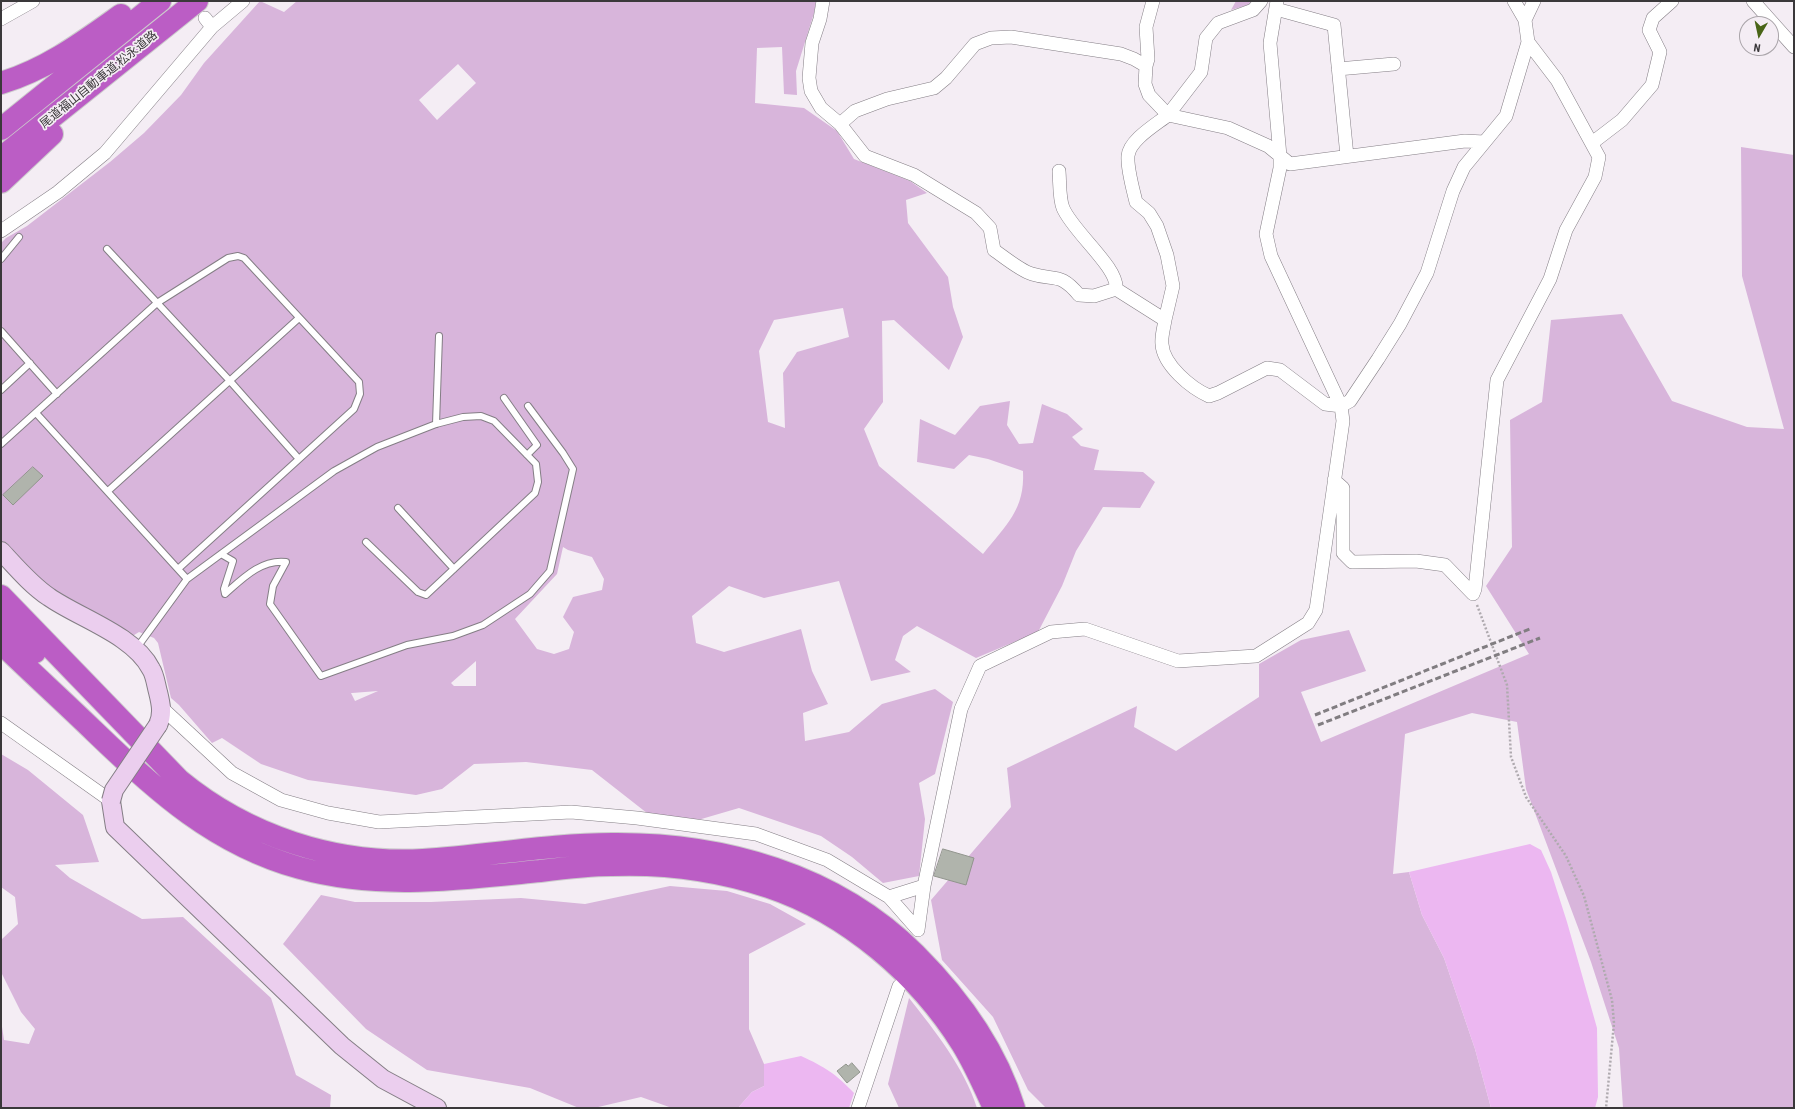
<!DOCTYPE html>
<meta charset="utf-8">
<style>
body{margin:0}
#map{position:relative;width:1795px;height:1109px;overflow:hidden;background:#f4edf4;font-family:"Roboto Condensed",sans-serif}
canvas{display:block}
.frame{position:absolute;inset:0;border:2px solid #3a383a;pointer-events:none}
.north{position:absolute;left:1739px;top:16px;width:40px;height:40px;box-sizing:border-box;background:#f4edf4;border:1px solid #aaa5aa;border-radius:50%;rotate:189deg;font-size:11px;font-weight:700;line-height:16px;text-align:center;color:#3a383a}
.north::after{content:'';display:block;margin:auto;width:14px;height:18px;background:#496517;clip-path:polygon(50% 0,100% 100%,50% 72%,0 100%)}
</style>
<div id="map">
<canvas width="1795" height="1109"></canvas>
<div class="frame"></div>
<div class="north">N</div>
</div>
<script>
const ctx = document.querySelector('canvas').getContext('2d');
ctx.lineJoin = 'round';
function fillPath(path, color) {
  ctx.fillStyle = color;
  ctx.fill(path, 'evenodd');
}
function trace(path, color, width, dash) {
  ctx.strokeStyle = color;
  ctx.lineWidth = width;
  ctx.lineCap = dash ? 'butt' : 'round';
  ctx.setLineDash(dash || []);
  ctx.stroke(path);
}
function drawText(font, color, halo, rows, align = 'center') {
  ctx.font = font + ' "Roboto Condensed","Noto Sans JP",sans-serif';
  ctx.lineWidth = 3.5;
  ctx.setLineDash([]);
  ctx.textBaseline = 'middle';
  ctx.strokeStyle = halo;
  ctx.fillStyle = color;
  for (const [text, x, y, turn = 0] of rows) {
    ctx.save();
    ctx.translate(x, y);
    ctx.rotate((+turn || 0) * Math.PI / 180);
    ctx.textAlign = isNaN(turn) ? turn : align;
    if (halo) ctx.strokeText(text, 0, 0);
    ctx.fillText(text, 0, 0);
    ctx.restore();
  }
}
const green = new Path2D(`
 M260 1 284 12 297 1H816L814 13 796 71 797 95 784 94 782 47 757 48 755 103 804 108 837 131 854 159 910 181 927 193 906 200 908 223 948 277 953 307 963 337 949 370 894 320 882 321 883 402 864 429 879 466 983 554C1006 525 1025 510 1023 471L988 459 969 455 954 469 917 462 920 419 955 435 980 406 1010 401 1007 425 1019 444 1033 443 1042 404 1067 414 1083 429 1072 437 1081 446 1099 450 1094 470 1143 472 1155 482 1140 508 1103 507 1076 551 1062 586 1038 632 976 658 917 626 903 636 895 660 911 672 871 681 839 581 764 598 729 586 692 616 696 643 724 652 801 629 812 671 828 704 803 713 805 741 849 732 882 704 935 689 953 702 935 774 919 783 925 819 919 876 883 883 852 857 821 836 739 808 698 820 652 817 592 770 526 762 474 764 442 789 416 795 308 780 261 764 222 738 212 743 179 705 171 698 158 643 154 638 139 632 131 637 57 596 1 543V243L6 238 27 226 110 162 144 133 181 95 204 63ZM458 64 476 83 437 120 419 100ZM843 308 849 337 797 352 783 373 785 428 768 422 759 351 774 320ZM563 547 568 550 592 557 604 579 602 590 573 597 563 617 574 632 569 649 554 654 537 649 515 619 557 574ZM476 661V686H454L451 683ZM378 691 355 701 351 693H352Z
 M1236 1H1252L1248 5 1231 10Z
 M1741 147 1794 155V1108H1623L1619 1048 1591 962 1526 789 1517 722 1472 713 1405 734 1393 874 1409 872 1422 915 1444 958 1475 1049 1491 1108H1046L1028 1090 993 1017 942 960 931 900 1011 807 1007 768 1137 706 1134 727 1176 751 1259 697V664L1301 640 1349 630 1366 671 1301 692 1321 742 1529 654 1486 586 1512 547 1510 420 1542 402 1551 320 1622 314 1672 401 1747 427 1784 429 1742 276Z
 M1 754 28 770 83 815 99 862 55 865 70 878 142 919 183 917 271 998 296 1075 331 1095 330 1108H1V1020L4 1040 29 1044 35 1029 21 1012 1 972V940L18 924 15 897 1 887Z
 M670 886 727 891 770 904 806 924 749 954V1029L764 1064V1086L752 1092 738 1108H672L641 1097 594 1108H579L530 1088 427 1070 366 1029 283 944 321 895 355 902H431L521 898 585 904Z
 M909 998C935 1031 964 1067 977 1108H899L888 1084Z`);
const water = new Path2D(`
 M1530 844 1541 850 1551 872 1567 922 1597 1028 1598 1097 1595 1108H1491L1475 1049 1444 958 1422 915 1409 872Z
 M801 1056C825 1067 836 1074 854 1093L849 1108H738L752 1092 764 1086V1064Z`);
const building = new Path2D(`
 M33 467 43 476 13 505 3 495Z
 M943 849 974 858 966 885 934 876Z
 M852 1063 860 1072 847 1083 837 1071 846 1064 848 1066Z`);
const path = new Path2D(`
 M1477 605 1507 685 1511 757 1526 797 1566 856 1584 896 1612 1000 1614 1023 1606 1108`);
const lane = new Path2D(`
 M107 249 230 381 299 459
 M1 259 19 237
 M1 331 57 394
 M1 390 30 363
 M504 398 537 445 527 455
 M36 413 187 579
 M436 424 439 336
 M1 444 157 303 228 258 238 256 244 258 359 382 360 394 354 409 178 569
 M108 491 299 318
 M398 508 454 569
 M221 554 233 561 224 589 225 594C242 579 261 559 286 562L273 586 270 604 321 676 407 645 453 636 483 625 530 594 550 571 573 469 563 453 528 406
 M136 649 187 579 334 471 377 447 436 424 463 417 481 416 494 421 536 464 538 482 535 493 426 595 418 592 366 542`);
const street = new Path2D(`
 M823 1 820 19 812 43 809 78 811 91 821 108 840 124 865 156 914 175 976 213 990 228 994 250C1004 257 1021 271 1032 274 1055 281 1060 272 1079 295L1094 296 1116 289 1165 320C1164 327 1161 337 1162 344 1163 365 1191 388 1209 396L1218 393 1267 368 1280 370 1325 404 1341 406 1350 401 1378 359 1400 324 1427 273 1453 191 1464 167 1506 116 1528 42 1525 20 1514 1
 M1153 1 1146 27 1148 59 1146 66 1145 84 1149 95 1168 115 1201 72 1206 38 1218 23 1253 10 1261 1
 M1753 1 1794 47
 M1276 9 1334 25 1347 156
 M1 19 33 1
 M1525 20 1534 1
 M212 27 243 1
 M1338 69 1394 64
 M840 124 855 111 887 99 934 88 946 78 975 44 991 38 1011 37 1121 54 1134 59 1146 66
 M1592 143 1622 120 1652 85 1660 52 1649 30 1653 18 1672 1
 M1059 171C1060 182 1059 198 1063 208 1073 232 1119 268 1116 289
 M1 231 58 192 105 153 212 27 205 18
 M1165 320 1173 286 1167 255 1157 226 1149 213 1136 202C1133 189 1127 169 1128 156 1129 140 1157 124 1168 115L1228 128 1268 146 1290 164 1465 141 1484 142
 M1334 480 1343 488V553L1352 562 1416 561 1445 565 1473 594 1475 589 1497 380 1550 279 1566 230 1595 177 1599 157 1557 80 1528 42
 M161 707 232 773 281 800 328 813 379 822 571 812 637 818 756 834 827 860 889 897 918 930
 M1 723 111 801
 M889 897 924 886 961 709 980 666 1051 632 1085 629 1178 661 1256 656 1308 623 1316 610 1343 421 1341 406 1271 256 1266 234 1280 168V156L1270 43 1277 1
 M918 930 924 886
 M858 1108 899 986`);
const secondary = new Path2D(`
 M1 551C16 567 31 585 49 597 79 618 134 635 151 669 155 675 156 685 158 692 161 704 163 714 158 725
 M111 801 115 827 342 1046 383 1079 437 1108`);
const highway = new Path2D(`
 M1 83C47 69 83 42 121 15
 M1 129 160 1
 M1 158 197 1
 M1 182 52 134
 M1 596 179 780C247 836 335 865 423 860 486 856 550 844 612 844 722 843 835 874 915 954 958 997 996 1049 1014 1108
 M1 620 35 652
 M1 643C32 673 64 702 95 732 156 791 216 845 300 868 379 890 460 879 540 871 564 868 588 865 611 865 664 863 718 870 769 887 847 913 919 975 962 1044 975 1065 984 1086 994 1108`);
const rail = new Path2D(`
 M1315 715 1532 628
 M1318 725 1540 638`);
const secondaryBridge = new Path2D(`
 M111 801 114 790 158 725`);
const streetNames = [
 ["尾道福山自動車道;松永道路",99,80,-39]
];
fillPath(green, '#d8b5db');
fillPath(water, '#ecb7f1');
fillPath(building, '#b0b4ac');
trace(building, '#91958d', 1);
trace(lane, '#847e85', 8);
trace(street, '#847e85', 14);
trace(secondary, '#847e85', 20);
trace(highway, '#cccbcc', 24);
trace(path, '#afaaaf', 2.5, [2, 2]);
trace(lane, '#fff', 6);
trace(street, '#fff', 13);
trace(secondary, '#ebceee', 18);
trace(highway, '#bb5dc5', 22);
trace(rail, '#817d81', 3, [6, 3]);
trace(secondaryBridge, '#847e85', 20, []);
trace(secondaryBridge, '#ebceee', 18);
drawText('12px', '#3a383a', '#f4edf4', streetNames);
</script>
